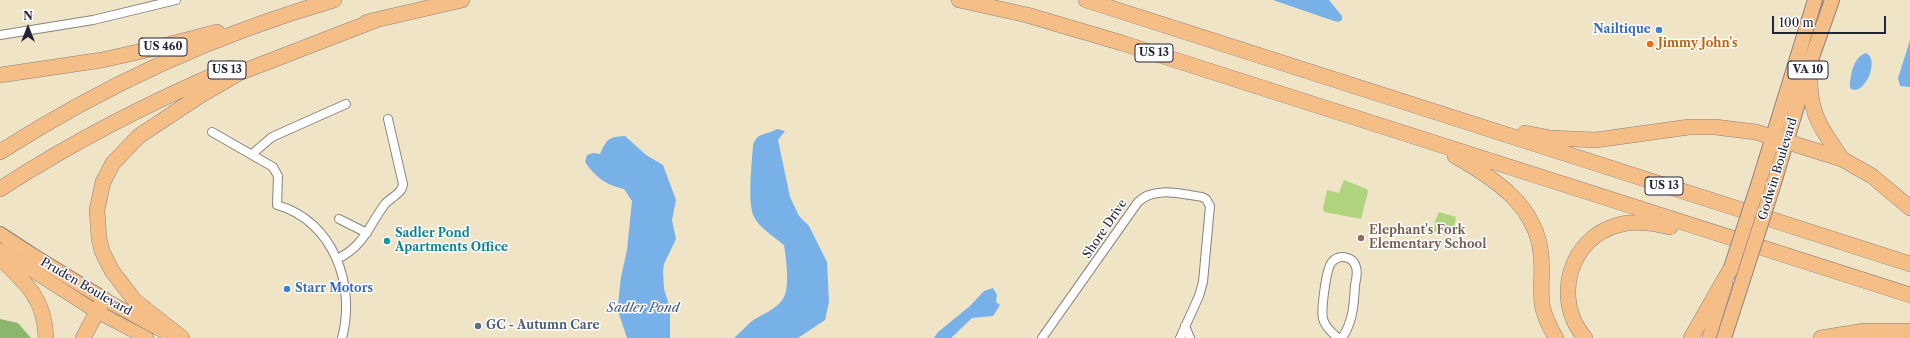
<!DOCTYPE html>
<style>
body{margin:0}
#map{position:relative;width:1910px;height:338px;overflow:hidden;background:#f0e4c7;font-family:"Libre Caslon Text",serif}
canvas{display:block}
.north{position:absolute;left:8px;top:8px;width:40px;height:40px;-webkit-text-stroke:3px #fff;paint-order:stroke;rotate:0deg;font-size:11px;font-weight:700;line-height:16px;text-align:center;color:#22223b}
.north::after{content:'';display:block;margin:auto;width:14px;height:18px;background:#22223b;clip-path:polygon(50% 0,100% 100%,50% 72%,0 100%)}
.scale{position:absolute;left:1772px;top:16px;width:114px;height:18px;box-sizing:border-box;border:2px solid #22223b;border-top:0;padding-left:5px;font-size:12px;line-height:14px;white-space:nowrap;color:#22223b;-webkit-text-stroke:3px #fff;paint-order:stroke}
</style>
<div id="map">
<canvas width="1910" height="338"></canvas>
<div class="north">N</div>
<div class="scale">100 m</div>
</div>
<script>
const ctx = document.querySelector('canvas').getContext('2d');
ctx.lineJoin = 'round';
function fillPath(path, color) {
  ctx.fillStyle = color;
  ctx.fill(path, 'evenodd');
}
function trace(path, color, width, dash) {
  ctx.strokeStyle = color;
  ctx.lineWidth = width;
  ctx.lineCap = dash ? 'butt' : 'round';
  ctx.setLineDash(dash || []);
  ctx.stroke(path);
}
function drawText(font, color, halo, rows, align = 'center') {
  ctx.font = font + ' "Libre Caslon Text",serif';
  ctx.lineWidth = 3;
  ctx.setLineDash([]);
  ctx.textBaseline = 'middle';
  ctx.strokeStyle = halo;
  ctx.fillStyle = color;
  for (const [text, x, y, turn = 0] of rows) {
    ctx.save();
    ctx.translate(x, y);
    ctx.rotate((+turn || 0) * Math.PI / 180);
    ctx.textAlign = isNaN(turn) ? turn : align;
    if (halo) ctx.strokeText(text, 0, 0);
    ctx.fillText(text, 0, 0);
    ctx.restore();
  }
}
const green = new Path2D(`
 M1344 180 1367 189 1368 192 1361 219 1324 212 1323 209 1327 190 1339 193Z
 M1439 212 1456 217 1453 234 1443 235 1434 231 1435 221Z`);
const forest = new Path2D(`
 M0 319 18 323 31 338H0Z`);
const water = new Path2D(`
 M1273 0H1329L1342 16V20L1338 22 1331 20Z
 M1910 40V87L1900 86 1898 78Z
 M1866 53C1881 60 1863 99 1850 88 1850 76 1853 57 1866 53Z
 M777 129 785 131 778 140 790 197 799 216 809 226 827 262 829 302 825 320 798 338H734C740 333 746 326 752 321 762 314 778 309 784 297 790 286 786 257 784 245 774 237 760 228 754 217 747 202 752 162 753 145 758 131 766 136 777 129Z
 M625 136 646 155 663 165 676 200 672 220 676 239 664 264 663 271 664 289 670 308V338H627L618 311V304L621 277 627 250 632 201 624 189C606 185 595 177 585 162L587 155 593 153 600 154C607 139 608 137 625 136Z
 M993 288 997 295 996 302 1000 305 993 316 972 318 951 338H934L938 332 970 306 984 291Z`);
const minor = new Path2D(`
 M0 35 93 20 176 0
 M212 132 273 167 278 176 277 205C334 221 356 286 342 338
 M252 154 272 137 346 104
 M339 219 367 233
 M337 259C364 246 368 227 385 204 391 197 402 194 403 184L388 119
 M1185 326 1190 338
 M1042 338 1138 202C1154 186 1181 194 1202 197L1206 199 1210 206 1203 282 1199 296 1180 338
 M1338 338C1332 333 1325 326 1323 319 1321 310 1326 268 1332 262 1339 254 1353 256 1356 267 1358 273 1356 280 1355 285 1354 304 1353 322 1342 338`);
const primary = new Path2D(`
 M0 250 97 312 147 338
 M104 299 175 338
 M1709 338 1726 283`);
const trunk = new Path2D(`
 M1759 182 1815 0
 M1773 186 1810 63 1832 0
 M0 234 32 255 104 299
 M1724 338 1745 273`);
const motorway = new Path2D(`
 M959 0 1027 15 1122 43 1910 295
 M1086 0 1910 264
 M367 22 462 0
 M1810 63C1808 110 1816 121 1842 159
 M0 75 102 60 156 48 217 32
 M1525 133 1551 138 1596 140 1689 127H1715L1756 132 1842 159 1872 176 1910 208
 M0 152C103 86 216 34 334 0
 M1455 156C1494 178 1537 206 1541 255 1543 271 1540 288 1542 304 1544 316 1550 328 1556 338
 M0 189C74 141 150 102 231 68
 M0 258C26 283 45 299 46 338
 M83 338 104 299
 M182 338 135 301 112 271 102 251 99 238 97 210 103 182 113 163 139 136 201 95 239 73 376 20
 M1585 338C1552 300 1569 238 1618 225 1635 220 1654 223 1670 227
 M1691 338 1731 268
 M1821 338 1864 331H1910`);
const trunkBridge = new Path2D(`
 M1731 268 1759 182
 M1745 273 1773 186`);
const markers = [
 [1659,30,4,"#3f7fe0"],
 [1650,44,4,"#e8710a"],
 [1361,238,4,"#8d6e63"],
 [387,241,4,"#0f9aa8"],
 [287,289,4,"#3f7fe0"],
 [478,326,4,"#5c6f8a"]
];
const shields = [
 [163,47,48],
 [1154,53,38],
 [227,70,38],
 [1808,70,40],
 [1664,186,38]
];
const shieldNames = [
 ["US 460",163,47],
 ["US 13",1154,53],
 ["US 13",227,70],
 ["VA 10",1808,70],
 ["US 13",1664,186]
];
const shopNames = [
 ["Nailtique",1651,30],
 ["Starr Motors",295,289,"left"]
];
const foodNames = [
 ["Jimmy John's",1658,44]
];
const streetNames = [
 ["Godwin Boulevard",1778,169,-73],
 ["Shore Drive",1105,229,-56],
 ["Pruden Boulevard",86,287,30]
];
const educationNames = [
 ["Elephant's Fork",1369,231],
 ["Elementary School",1369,245]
];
const cultureNames = [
 ["Sadler Pond",395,234],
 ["Apartments Office",395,248]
];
const serviceNames = [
 ["GC - Autumn Care",486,326]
];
const waterNames = [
 ["Sadler Pond",643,308]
];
fillPath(green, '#afd47d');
fillPath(forest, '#8bb66c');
fillPath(water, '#78b1e8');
trace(minor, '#898381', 10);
trace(primary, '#898381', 14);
trace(trunk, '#898381', 16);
trace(motorway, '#898381', 16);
trace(minor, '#fff', 8);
trace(primary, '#f6be87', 13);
trace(trunk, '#f6be87', 14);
trace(motorway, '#f6be87', 15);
trace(trunkBridge, '#898381', 16, []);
trace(trunkBridge, '#f6be87', 14);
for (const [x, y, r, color] of markers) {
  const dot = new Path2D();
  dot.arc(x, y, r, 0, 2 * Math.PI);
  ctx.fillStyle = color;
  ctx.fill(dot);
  trace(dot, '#fff', 1.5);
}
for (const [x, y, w] of shields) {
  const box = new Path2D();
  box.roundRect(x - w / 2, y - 9, w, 18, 3);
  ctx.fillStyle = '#fff';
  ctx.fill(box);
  trace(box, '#22223b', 1);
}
drawText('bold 11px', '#22223b', null, shieldNames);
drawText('bold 12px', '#366cbe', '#fff', shopNames, 'right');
drawText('bold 12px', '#c56008', '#fff', foodNames, 'left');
drawText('12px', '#22223b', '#fff', streetNames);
drawText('bold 12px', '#785e54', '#fff', educationNames, 'left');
drawText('bold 12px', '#0d838f', '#fff', cultureNames, 'left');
drawText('bold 12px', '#4e5e75', '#fff', serviceNames, 'left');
drawText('italic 13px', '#445b80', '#fff', waterNames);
</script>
